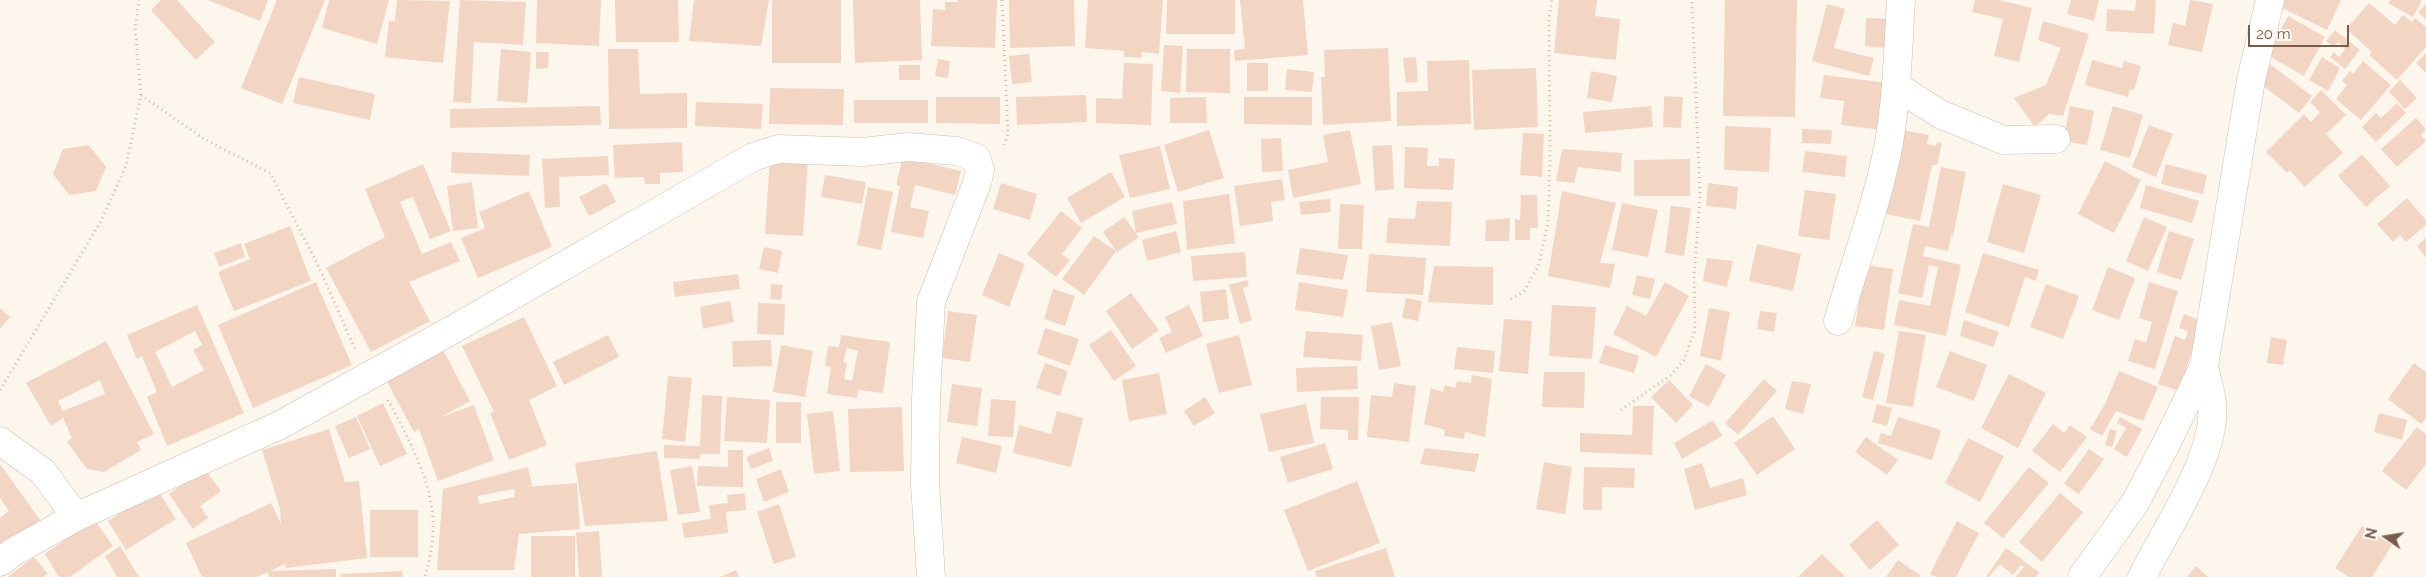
<!DOCTYPE html>
<style>
body{margin:0}
#map{position:relative;width:2426px;height:577px;overflow:hidden;background:#fdf6ec;font-family:Raleway,sans-serif}
canvas{display:block}
.north{position:absolute;left:2361px;top:512px;width:50px;height:50px;-webkit-text-stroke:4px #fffaf3;paint-order:stroke;rotate:283deg;font-size:14px;font-weight:700;line-height:20px;text-align:center;color:#7a5c4d}
.north::after{content:'';display:block;margin:auto;width:18px;height:22px;background:#7a5c4d;clip-path:polygon(50% 0,100% 100%,50% 72%,0 100%)}
.scale{position:absolute;left:2248px;top:25px;width:101px;height:22px;box-sizing:border-box;border:2px solid #7a5c4d;border-top:0;padding-left:6px;font-size:15px;line-height:18px;white-space:nowrap;color:#7a5c4d;-webkit-text-stroke:4px #fffaf3;paint-order:stroke}
</style>
<div id="map">
<canvas width="2426" height="577"></canvas>
<div class="north">N</div>
<div class="scale">20 m</div>
</div>
<script>
const ctx = document.querySelector('canvas').getContext('2d');
ctx.lineJoin = 'round';
function fillPath(path, color) {
  ctx.fillStyle = color;
  ctx.fill(path, 'evenodd');
}
function trace(path, color, width, dash) {
  ctx.strokeStyle = color;
  ctx.lineWidth = width;
  ctx.lineCap = dash ? 'butt' : 'round';
  ctx.setLineDash(dash || []);
  ctx.stroke(path);
}
const building = new Path2D(`
 M161 0H177L215 42 196 60 151 10Z
 M208 0H268L260 21Z
 M277 0H325L282 104 241 88Z
 M329 0H389L377 44 322 28Z
 M397 0 450 1 443 63 385 57 389 21H395Z
 M460 0 526 2 523 45 474 42 471 103 453 102Z
 M537 0H601L599 46 536 43Z
 M615 0H678L679 42H616Z
 M694 0H769L761 46 689 41Z
 M772 0H841V63H772Z
 M853 0H920L922 60 855 63Z
 M958 0H997L995 48 931 46 933 9 945 10V2H958Z
 M1009 0H1074L1075 46 1010 48Z
 M1088 0H1163L1159 54 1142 52 1141 58 1124 57V51L1085 48Z
 M1167 0H1235V34H1166Z
 M1240 0H1303L1308 55 1235 61 1234 50 1245 49Z
 M1559 0H1597L1595 16 1620 19 1616 60 1554 53Z
 M1725 0H1797L1795 117 1723 116Z
 M1975 0H1999L2032 8 2019 62 1994 56 2003 19 1972 12Z
 M2071 0H2099L2094 21 2067 14Z
 M2136 0H2156L2154 34 2106 31 2107 9 2135 11Z
 M2190 0 2213 4 2202 52 2168 45 2173 23 2185 26Z
 M2281 0H2341L2327 30 2278 6Z
 M2390 0H2422L2413 17 2388 3Z
 M2369 3 2395 25 2403 15 2412 22 2415 18 2426 27V47L2397 80 2369 55 2372 52 2346 29Z
 M1827 4 1845 9 1834 48 1874 58 1869 76 1812 61Z
 M2426 4V20L2418 12Z
 M2288 16 2325 37 2304 76 2267 55Z
 M1866 18 1890 19 1888 48 1865 46Z
 M2043 21 2089 34 2063 116 2049 114 2035 127 2014 98 2046 85 2061 48 2038 40Z
 M2335 30 2360 50 2345 69 2330 57 2334 52 2339 57 2345 49 2338 42 2334 47 2326 41Z
 M1164 45 1183 46 1180 93 1161 91Z
 M1388 48 1391 121 1323 125 1321 77H1325L1324 50Z
 M501 49 531 52 527 103 497 101Z
 M608 49H638L640 94 687 93V128L609 129Z
 M1187 49H1230V93L1186 92Z
 M536 52H549L548 68 536 69Z
 M2426 53V73L2416 63Z
 M1029 54 1032 82 1012 84 1009 56Z
 M1416 57 1418 82 1406 83 1403 58Z
 M2322 57 2340 68 2328 91 2309 80Z
 M938 59 950 61 948 78 935 76Z
 M1469 60 1471 124 1397 126V92L1428 91 1427 61Z
 M2092 60 2122 68 2124 61 2141 66 2134 90 2130 89 2128 97 2085 85Z
 M2363 61 2391 85 2361 120 2336 99 2347 85 2342 81 2350 71 2353 74Z
 M1124 63 1153 64 1151 125 1096 123V98L1122 99Z
 M1247 63H1268V91H1247Z
 M2270 64 2312 96 2299 113 2257 81Z
 M899 65H920V80H899Z
 M1536 68 1538 127 1474 130 1472 70Z
 M1287 69 1314 72 1312 92 1285 90Z
 M1591 71 1617 76 1612 102 1587 98Z
 M1824 75 1888 83 1883 130 1841 125 1844 101 1820 98Z
 M299 77 375 94 370 120 293 103Z
 M2400 80 2417 98 2405 109 2389 92Z
 M770 88 844 89 843 125 769 124Z
 M2321 90 2346 115 2326 134 2343 153 2304 187 2290 170 2287 173 2266 152 2304 114 2311 122 2320 112 2310 102Z
 M1086 95 1087 122 1017 125 1016 97Z
 M1664 96 1683 97 1681 128 1663 127Z
 M936 97H1000V124L936 123Z
 M1206 97 1207 123H1170V98Z
 M1244 97H1312V125L1244 124Z
 M854 100H928V123H854Z
 M696 102 763 104 761 129 695 126Z
 M2397 103 2406 113 2376 142 2362 127 2376 113 2381 118Z
 M600 106 601 125 450 128V109Z
 M1651 106 1653 127 1585 133 1583 112Z
 M2070 106 2094 111 2087 145 2063 141Z
 M2113 106 2143 115 2130 158 2100 150Z
 M2416 118 2426 129 2421 135 2426 141 2397 167 2381 149Z
 M2149 125 2173 134 2156 177 2132 167Z
 M1725 126 1771 128 1769 172 1724 170Z
 M1802 129 1832 130 1831 144 1802 143Z
 M1209 130 1224 178 1178 192 1164 145Z
 M1350 130 1361 184 1293 198 1288 170 1328 162 1323 135Z
 M1902 130 1929 135 1927 144 1936 146 1937 142 1942 143 1937 165H1932L1920 221 1886 214Z
 M1523 133 1544 134 1542 177 1520 175Z
 M1281 138 1283 171 1262 172 1261 139Z
 M682 142 683 172 660 173V184H645L644 177 615 178 613 145Z
 M89 145 106 167 96 191 69 195 53 174 63 149Z
 M1392 145 1394 189 1375 191 1372 146Z
 M1160 146 1170 189 1130 198 1119 155Z
 M1405 147 1428 148 1427 166H1439V158L1455 159 1453 190 1404 188Z
 M1562 149 1622 153 1621 172 1578 167 1574 183 1556 181Z
 M1805 151 1847 156 1845 177 1802 172Z
 M452 152 530 155 529 176 451 173Z
 M2362 154 2390 186 2366 207 2338 176Z
 M608 156 609 175 559 177 560 207 545 208 542 159Z
 M770 156 808 159 803 236 765 234Z
 M903 157 961 171 955 195 915 185 910 207 929 211 923 238 891 232 900 186 897 185V180Z
 M1690 159V196H1634V160Z
 M2105 161 2141 180 2114 233 2078 214Z
 M423 164 451 231 430 239 413 197 400 202 422 254 451 242 460 261 409 282 430 321 371 352 326 268 385 237 365 189Z
 M2166 164 2207 175 2203 194 2161 184Z
 M1941 167 1966 172 1953 236H1951L1948 251 1925 246 1923 256 1961 265 1946 336 1894 325 1899 300 1930 306 1938 267 1929 265 1922 298 1898 293 1913 224 1929 227Z
 M1111 172 1125 197 1081 223 1067 198Z
 M825 175 866 182 862 204 821 197Z
 M1282 179 1285 200 1271 202 1273 221 1240 226 1234 186Z
 M472 182 478 228 453 231 447 186Z
 M606 183 616 202 589 216 579 197Z
 M1001 183 1037 194 1030 220 993 209Z
 M1708 183 1738 187 1736 209 1706 206Z
 M2003 184 2041 195 2024 253 1987 242Z
 M2146 185 2199 201 2192 223 2140 208Z
 M868 187 893 192 881 250 857 245Z
 M1805 190 1836 194 1829 240 1798 236Z
 M529 191 552 247 478 278 461 238 485 228 479 212Z
 M1562 191 1616 203 1600 263 1615 264 1610 288 1548 276Z
 M1229 194 1235 243 1187 250 1183 201Z
 M1521 195H1537L1538 228H1530V240H1515V219L1520 220Z
 M2407 198 2426 220V225L2406 242 2400 235 2393 242 2377 224Z
 M1330 199 1331 212 1301 215 1299 202Z
 M1417 201 1452 202 1450 246 1386 243 1388 218 1415 219Z
 M1172 202 1177 224 1136 233 1132 211Z
 M1622 203 1658 210 1648 257 1612 250Z
 M1340 204 1364 205 1362 249H1338Z
 M1671 206 1691 208 1684 256 1665 253Z
 M1061 211 1082 228 1062 254 1070 260 1056 277 1027 254Z
 M1124 217 1139 237 1117 252 1103 232Z
 M2144 217 2167 227 2148 271 2126 261Z
 M1510 218 1509 241H1485L1486 220Z
 M290 226 311 281 234 311 218 272 250 259 244 244Z
 M1176 231 1181 252 1147 261 1142 240Z
 M2169 231 2194 239 2181 280 2157 272Z
 M1094 236 1116 251 1084 295 1062 279Z
 M2426 238V258L2417 246Z
 M241 243 245 257 219 267 214 253Z
 M1757 244 1801 254 1793 291 1749 281Z
 M764 247 782 251 778 273 759 269Z
 M1300 248 1348 255 1343 280 1296 274Z
 M1245 252 1247 277 1193 281 1191 256Z
 M999 253 1025 264 1009 307 982 295Z
 M1983 253 2039 270 2036 281 2025 277 2009 327 1965 312Z
 M1369 254 1426 258 1423 295 1366 292Z
 M1707 258 1733 261 1727 287 1703 281Z
 M1865 265 1893 269 1884 330 1855 326Z
 M1434 266 1493 267V305L1428 302Z
 M2108 267 2135 278 2119 320 2092 310Z
 M738 274 740 289 675 297 673 282Z
 M1637 275 1655 279 1650 299 1632 295Z
 M1247 280 1249 286 1243 288 1252 320 1240 324 1229 285Z
 M316 282 352 365 253 408 218 325Z
 M1299 282 1348 290 1343 317 1295 310Z
 M1665 282 1689 296 1656 357 1613 334 1627 306 1646 316Z
 M2149 282 2178 291 2155 369 2128 361 2135 339 2146 343 2152 322 2139 318Z
 M771 284 783 285 781 300 770 299Z
 M2046 284 2079 296 2063 339 2030 327Z
 M1053 289 1075 296 1065 326 1044 319Z
 M1226 289 1229 319 1203 322 1200 292Z
 M1131 293 1159 330 1132 349 1106 311Z
 M1406 298 1422 301 1418 321 1402 318Z
 M730 301 734 322 703 329 700 307Z
 M758 303 785 304 784 335 757 334Z
 M197 305 244 413 167 446 147 397 157 392 142 356 137 359 127 335ZM195 331 202 345 193 350 204 370 172 387 155 352Z
 M1189 305 1203 336 1166 353 1159 338 1172 332 1165 317Z
 M1552 305 1596 307 1592 359 1549 356Z
 M0 308 10 317 0 329Z
 M1709 308 1730 312 1721 361 1700 356Z
 M948 311 977 315 970 362 942 358Z
 M1760 311 1777 313 1774 332 1757 329Z
 M2184 314 2202 321 2179 391 2158 384 2175 336 2185 340 2188 331 2179 328Z
 M524 317 557 386 529 400 547 445 509 460 490 413 494 412 462 346Z
 M1504 319 1532 321 1528 374 1499 371Z
 M1964 320 1999 332 1993 347 1960 336Z
 M1392 322 1401 366 1379 370 1371 326Z
 M1045 328 1079 339 1070 366 1037 354Z
 M1111 330 1136 366 1114 381 1089 345Z
 M1306 331 1363 335 1361 361 1303 357Z
 M1899 331 1926 335 1913 407 1886 403Z
 M608 335 619 357 564 385 553 362Z
 M841 335 890 342 883 393 858 390 857 398 827 394 831 367 825 366 828 346 839 347ZM847 348 858 351 852 381 844 379 847 363 843 362Z
 M1239 335 1252 385 1219 393 1206 344Z
 M2271 337 2287 340 2283 365 2267 363Z
 M771 340 772 366 733 367 732 341Z
 M106 341 154 434 137 442 141 450 104 472 87 469 67 442 72 438 63 418 51 426 26 383ZM100 380 105 394 63 411 58 401Z
 M781 345 813 351 805 397 773 392Z
 M1605 345 1639 356 1634 373 1599 363Z
 M1457 347 1495 351 1493 373 1454 369Z
 M443 350 470 401 441 417 474 405 494 460 438 481 419 429 414 432 386 380Z
 M1874 351 1885 354 1873 400 1862 397Z
 M1950 351 1987 365 1974 401 1936 387Z
 M1045 363 1068 371 1060 396 1036 388Z
 M2414 363 2426 372V418L2421 424 2388 399Z
 M1706 364 1726 375 1709 407 1689 396Z
 M1357 366 1358 389 1297 392 1296 368Z
 M2119 371 2158 387 2143 421 2116 411 2102 436 2090 429 2105 404Z
 M1544 372H1585L1584 408 1542 407Z
 M1159 373 1167 414 1129 421 1122 380Z
 M2009 374 2046 393 2018 448 1981 428Z
 M1472 375 1492 379 1485 437 1465 432 1464 439 1444 436 1445 430 1424 424 1431 388 1443 392 1445 385 1455 388 1457 381 1471 383Z
 M668 376 692 378 685 442 662 439Z
 M1764 379 1777 391 1738 435 1725 423Z
 M1669 380 1693 405 1676 423 1651 397Z
 M1792 381 1811 384 1803 414 1785 409Z
 M1394 383 1416 386 1409 442 1367 437 1371 395 1392 397Z
 M952 384 982 388 977 426 947 422Z
 M702 395 722 396 720 454H700V459L664 458V445L700 446Z
 M727 397 770 400 767 443 724 441Z
 M1205 397 1215 413 1194 426 1184 411Z
 M1321 397H1359L1358 440H1348V430L1320 429Z
 M991 399 1016 401 1013 437 988 436Z
 M776 402H801V443H776Z
 M383 403 407 454 380 466 357 416Z
 M1306 404 1314 443 1269 452 1260 414Z
 M1877 404 1892 408 1887 426 1872 422Z
 M1633 406H1654L1652 455 1580 452V433L1632 435Z
 M902 407 904 471 850 472 848 409Z
 M833 411 840 471 814 474 807 414Z
 M1057 411 1083 418 1071 467 1013 453 1019 425 1051 434Z
 M2379 413 2407 420 2402 440 2374 432Z
 M1773 416 1795 449 1757 475 1734 443Z
 M356 417 370 449 349 458 335 426Z
 M1898 417 1941 430 1932 460 1878 443 1881 433 1891 436Z
 M2120 417 2142 429 2127 457 2114 449 2126 428 2117 423Z
 M1713 420 1722 436 1682 459 1674 443Z
 M2053 424 2064 433 2070 425 2087 437 2060 472 2032 451Z
 M2417 427 2426 434V464L2406 490 2382 471Z
 M329 429 345 482 359 481 367 558 286 568 285 564 271 571 336 569V577H269L268 572 257 577H202L186 543 271 503 281 524 280 509 262 450Z
 M2110 429 2117 431 2112 447 2105 445Z
 M962 437 1002 446 996 473 956 463Z
 M1866 437 1898 460 1887 475 1855 452Z
 M1968 438 2004 456 1980 502 1945 483Z
 M1325 443 1333 469 1288 483 1280 457Z
 M769 448 773 461 751 469 746 457Z
 M1425 448 1479 454 1475 472 1420 464Z
 M2089 449 2104 459 2079 494 2064 484Z
 M728 450H743V487L697 486 698 466 728 467Z
 M657 451 668 521 585 526 575 463Z
 M1544 462 1572 467 1565 514 1536 509Z
 M1702 463 1710 488 1743 478 1747 495 1695 510 1684 469Z
 M0 464 40 520 0 549V518L9 511 0 498Z
 M692 466 700 512 678 515 670 470Z
 M528 467 532 486 526 487 577 483 580 529 519 534 514 570H437L443 489ZM514 489 515 497 480 504 477 496Z
 M1584 467 1635 468 1634 488 1602 487V510H1583Z
 M2029 467 2049 483 2003 538 1984 523Z
 M205 469 221 491 200 506 208 518 193 529 169 494Z
 M781 469 789 492 764 502 756 479Z
 M1357 481 1380 543 1308 571 1284 510Z
 M157 489 176 519 126 550 108 521Z
 M745 493 746 510 726 512 728 533 684 538 682 523 711 519 709 505 728 503 727 495Z
 M2060 493 2083 512 2042 562 2019 542Z
 M779 504 796 557 774 564 757 512Z
 M370 510H418V557H370Z
 M94 519 113 546 70 577H59L45 554Z
 M1877 520 1899 545 1870 570 1849 545Z
 M1957 521 1979 533 1956 577H1936L1930 574Z
 M2362 526 2392 545 2372 577H2349L2335 568Z
 M599 531 602 577H579L576 533Z
 M531 536H575V577H531Z
 M120 546 139 577H117L105 556Z
 M1386 548 1395 577H1317L1315 571Z
 M2006 548 2039 572 2036 577H2015L2024 567 2021 565 2013 575 2000 564 1989 577H1986Z
 M1822 554 1846 577H1798Z
 M34 557 48 574 43 577H7Z
 M1898 560 1920 575 1919 577H1886Z
 M2196 566 2208 577H2187Z
 M736 570 739 577H720Z
 M402 571 403 577H341L340 574Z`);
const path = new Path2D(`
 M1002 0 1008 134 1004 145
 M141 95 204 139 270 173 317 263 355 349
 M1511 299 1524 291 1538 267 1548 223 1550 157 1549 18 1552 0
 M0 390 101 221 126 166 141 95 135 29 139 0
 M388 400C407 436 430 477 433 519 434 539 430 558 425 577
 M1621 410 1671 375 1684 360 1695 330 1694 276 1700 199 1692 0`);
const street = new Path2D(`
 M1896 86 1940 114 2003 140 2056 139
 M1838 321C1855 263 1876 207 1888 148 1897 100 1898 49 1901 0
 M0 441 43 472 76 517
 M0 562 13 552 76 517 280 425 454 329 753 157 778 149 863 152 908 147 957 151 976 158 980 170 977 183 931 302 926 399 925 484 931 577
 M2082 577 2135 503 2168 440 2204 366 2251 80 2270 0
 M2142 577C2164 532 2218 454 2212 404 2211 391 2206 378 2204 366`);
fillPath(building, '#f3d5c3');
trace(street, '#d1beb0', 29);
trace(path, '#d9b8a5', 3, [1, 4]);
trace(street, '#fff', 28);
</script>
